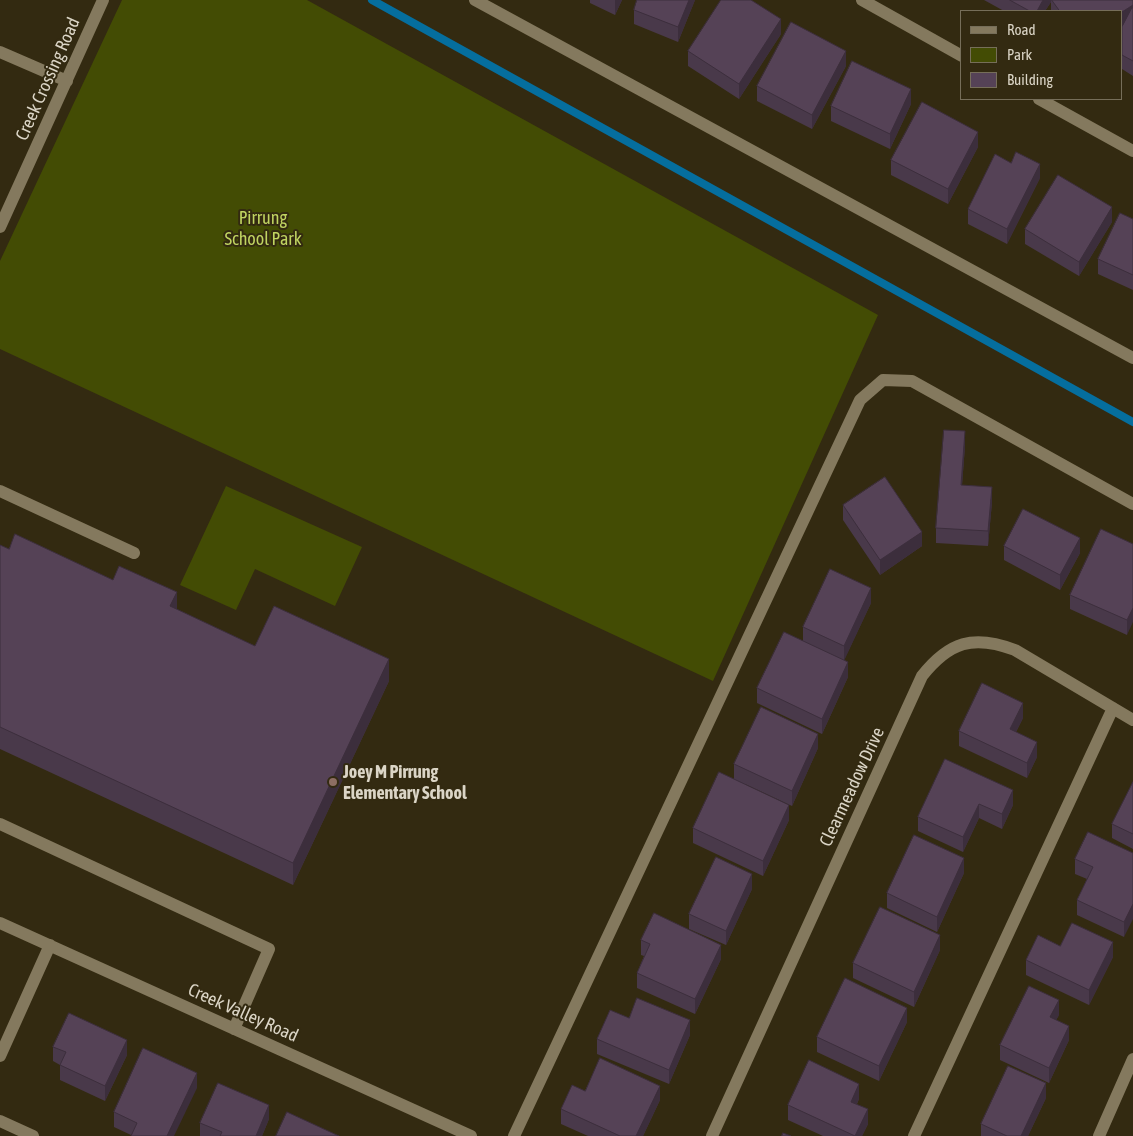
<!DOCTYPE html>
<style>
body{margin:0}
#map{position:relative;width:1133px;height:1136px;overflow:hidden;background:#332a11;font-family:"Asap Condensed",sans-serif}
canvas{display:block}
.legend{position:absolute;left:960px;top:10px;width:162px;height:90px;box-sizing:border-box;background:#332a11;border:1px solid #766e59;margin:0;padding:6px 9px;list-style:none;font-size:15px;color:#dbd5c6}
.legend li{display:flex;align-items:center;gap:10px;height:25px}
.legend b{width:25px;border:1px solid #766e59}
</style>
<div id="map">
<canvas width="1133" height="1136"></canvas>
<ul class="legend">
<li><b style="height:6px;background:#84795e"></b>Road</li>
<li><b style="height:14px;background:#434c04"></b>Park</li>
<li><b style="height:14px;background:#554256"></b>Building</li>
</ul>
</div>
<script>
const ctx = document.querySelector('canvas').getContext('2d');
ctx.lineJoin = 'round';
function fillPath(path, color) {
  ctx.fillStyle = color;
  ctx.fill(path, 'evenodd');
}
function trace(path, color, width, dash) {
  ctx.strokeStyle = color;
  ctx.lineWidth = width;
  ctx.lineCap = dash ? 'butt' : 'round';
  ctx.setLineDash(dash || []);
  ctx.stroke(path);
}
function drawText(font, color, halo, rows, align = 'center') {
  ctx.font = font + ' "Asap Condensed",sans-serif';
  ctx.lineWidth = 4;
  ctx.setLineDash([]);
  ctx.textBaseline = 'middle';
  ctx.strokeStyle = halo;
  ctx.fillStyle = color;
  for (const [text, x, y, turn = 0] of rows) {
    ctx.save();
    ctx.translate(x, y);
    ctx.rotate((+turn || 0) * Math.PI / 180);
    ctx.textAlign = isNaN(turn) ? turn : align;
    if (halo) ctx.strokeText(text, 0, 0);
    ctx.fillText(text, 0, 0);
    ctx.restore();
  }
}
const green = new Path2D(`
 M122 0H307L878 315 713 681 0 349V261Z
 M226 486 362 547 335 606 255 569 236 610 180 585Z`);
const stream = new Path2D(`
 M372 0 1133 422`);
const minor = new Path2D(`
 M475 0 1133 358
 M862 0 962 56
 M0 52 67 81
 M1039 99 1133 151
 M0 227 103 0
 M0 491 134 553
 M0 824 269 949 234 1029
 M0 923 471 1136
 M0 1056 50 945
 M0 1121 33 1136
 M514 1136 860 400 883 380 912 381 1133 504
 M712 1136 922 676C949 642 973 634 1015 650L1133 720
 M914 1136 1113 708
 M1099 1136 1133 1059`);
const wall = new Path2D(`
 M590 0H622L615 15 590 3Z
 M695 0 678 42 634 24V10Z
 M984 0H1133V76L1122 69V11H1051V2L1045 11H1004Z
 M781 34 739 99 688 66V51Z
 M846 66 812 129 757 101V86Z
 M911 104 890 149 831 121V106Z
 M978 147 948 204 891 175V160Z
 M1040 178 1007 244 968 224V209Z
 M1133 219V290L1098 274V259Z
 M1112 222 1079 276 1025 244V229Z
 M965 446 962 485 992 502 988 546 936 543V528Z
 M843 505 922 546 880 575 843 520Z
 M1133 544 1127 635 1070 609V595Z
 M0 545 9 549 177 610 255 646 389 681 293 885 0 749Z
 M1004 546 1080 553 1060 590 1004 560Z
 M871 603 844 660 848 677 822 734 757 703V688L803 641V627Z
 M1023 718 1016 732 1037 757 1027 778 959 746V731Z
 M818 748 792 806 745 784 789 820 763 876 693 843V828L734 779V764Z
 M945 759 1013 805 1002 829 979 818 963 852 918 831V817Z
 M1133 782V849L1112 838V824Z
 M1133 853 1124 937 1077 915V900L1087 879 1075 874V859Z
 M964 873 937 932 887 908V893Z
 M752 889 726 945 689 929V914Z
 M641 940 721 959 695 1014 637 988V973L644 956 641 955Z
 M1060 946 1113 957 1089 1005 1026 975V960Z
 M940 950 914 1007 853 978V963Z
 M1059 1015 1056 1020 1069 1040 1049 1083 1000 1060V1045Z
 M629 1018 690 1035 669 1084 597 1054V1039Z
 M907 1022 879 1081 817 1052V1037Z
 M53 1047 127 1055 105 1101 60 1080V1065L53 1061Z
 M197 1088 131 1135 114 1127V1112Z
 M1046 1098 1028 1136H981V1124Z
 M859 1099 857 1104 868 1124 862 1136H823L788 1120V1105Z
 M660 1100 643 1136H588L561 1124V1109Z
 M269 1119 262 1136H200V1123Z`);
const shadedWall = new Path2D(`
 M615 0H622L615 15Z
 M689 0H695L678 42V27Z
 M1043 0H1051V2L1045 11H1037Z
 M1133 5V20L1122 27V12Z
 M781 19V34L739 99V84Z
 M846 51V66L812 129V115Z
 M911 89V104L890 149V134Z
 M978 132V147L948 204V189Z
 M1040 164V178L1007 244V229Z
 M1112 207V222L1079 276V262Z
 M965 431V446L961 499V485Z
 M992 487V502L988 546V531Z
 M922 532V546L880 575V560Z
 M1080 538V553L1060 590V575Z
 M871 588V603L844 661V646Z
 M177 592V614L170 606Z
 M1133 608V622L1127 635V620Z
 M389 659V681L293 885V863Z
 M848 662V677L822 734V719Z
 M1023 703V718L1010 744V729Z
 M818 734V748L792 806V791Z
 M1037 742V757L1027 778V763Z
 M1013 790V805L1002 829V814Z
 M979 804V818L963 852V837Z
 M789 805V820L763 876V861Z
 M964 858V873L937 932V917Z
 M752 874V889L726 945V931Z
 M1133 904V919L1124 937V922Z
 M940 935V950L914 1007V992Z
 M1113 942V957L1089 1005V990Z
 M721 945V959L695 1014V999Z
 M1059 1000V1015L1050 1032V1017Z
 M907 1008V1022L879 1081V1066Z
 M690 1020V1035L669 1084V1070Z
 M1069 1026V1040L1049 1083V1068Z
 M127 1040V1055L105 1101V1086Z
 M197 1073V1088L174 1136H167Z
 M1046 1083V1098L1028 1136H1021Z
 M859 1084V1099L851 1116V1102Z
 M660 1086V1100L643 1136H636Z
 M269 1105V1119L262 1136H256Z
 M868 1109V1124L862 1136H855Z`);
const building = new Path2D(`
 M637 0H689L678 27 634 10Z
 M721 0H751L781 19 739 84 688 51Z
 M1010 0H1043L1037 11H1030Z
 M1052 0H1133V5L1122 12V11H1060Z
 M1132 8H1133V61L1122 55V27Z
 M791 22 846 51 812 115 757 86Z
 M852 61 911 89 890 134 831 106Z
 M922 102 978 132 948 189 891 160Z
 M1016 152 1040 164 1007 229 968 209 995 154 1011 163Z
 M1058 175 1112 207 1079 262 1025 229Z
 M1120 213 1133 219V275L1098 259Z
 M944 430 965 431 961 485 992 487 988 531 936 528Z
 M885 477 922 532 880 560 843 505Z
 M1023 509 1080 538 1060 575 1004 546Z
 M1101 529 1133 544V608L1127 620 1070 595Z
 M15 534 113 580 119 566 177 592 170 606 255 646 274 606 389 659 293 863 0 727V545L9 549Z
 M830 569 871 588 844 646 803 627Z
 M784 632 848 662 822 719 757 688Z
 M982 683 1023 703 1010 729 1037 742 1027 763 959 731Z
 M761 707 818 734 792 791 734 764Z
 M945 759 1013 790 1002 814 979 804 963 837 918 817Z
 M719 772 789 805 763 861 693 828Z
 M1133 782V834L1112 824Z
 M1088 832 1133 853V904L1124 922 1077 900 1093 867 1075 859Z
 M914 835 964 858 937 917 887 893Z
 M716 857 752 874 726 931 689 914Z
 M880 907 940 935 914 992 853 963Z
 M654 913 721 945 695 999 637 973 650 944 641 940Z
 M1072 923 1113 942 1089 990 1026 960 1038 935 1060 946Z
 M845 978 907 1008 879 1066 817 1037Z
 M1029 986 1059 1000 1050 1017 1069 1026 1049 1068 1000 1045Z
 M637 998 690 1020 669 1070 597 1039 610 1010 629 1018Z
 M69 1013 127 1040 105 1086 60 1065 66 1052 53 1047Z
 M143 1048 197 1073 167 1136H131L137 1123 114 1112Z
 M600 1058 660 1086 636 1136H620L561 1109 572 1085 585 1091Z
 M809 1060 859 1084 851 1102 868 1109 855 1136 788 1105Z
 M1008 1066 1046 1083 1021 1136H1007L981 1124Z
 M218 1083 269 1105 256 1136H220L222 1132 200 1123Z
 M287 1112 339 1136H276Z
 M783 1133 791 1136H782Z`);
const markers = [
 [333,782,5,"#8d6e63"]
];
const streetNames = [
 ["Creek Crossing Road",48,79,-66],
 ["Clearmeadow Drive",852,787,-65],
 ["Creek Valley Road",243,1013,24]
];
const parkNames = [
 ["Pirrung",263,218],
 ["School Park",263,239]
];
const poiNames = [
 ["Joey M Pirrung",343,772],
 ["Elementary School",343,793]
];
fillPath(green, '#434c04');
trace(stream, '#056e9e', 8);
trace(minor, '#84795e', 12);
fillPath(wall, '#49394a');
fillPath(shadedWall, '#3c2e3c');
fillPath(building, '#554256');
trace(building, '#3c2e3c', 1);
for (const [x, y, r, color] of markers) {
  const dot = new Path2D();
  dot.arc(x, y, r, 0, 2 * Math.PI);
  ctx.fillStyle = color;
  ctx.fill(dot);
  trace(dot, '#332a11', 2);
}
drawText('18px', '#dbd5c6', '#332a11', streetNames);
drawText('18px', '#c0d461', '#332a11', parkNames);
drawText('bold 18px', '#dbd5c6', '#332a11', poiNames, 'left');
</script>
